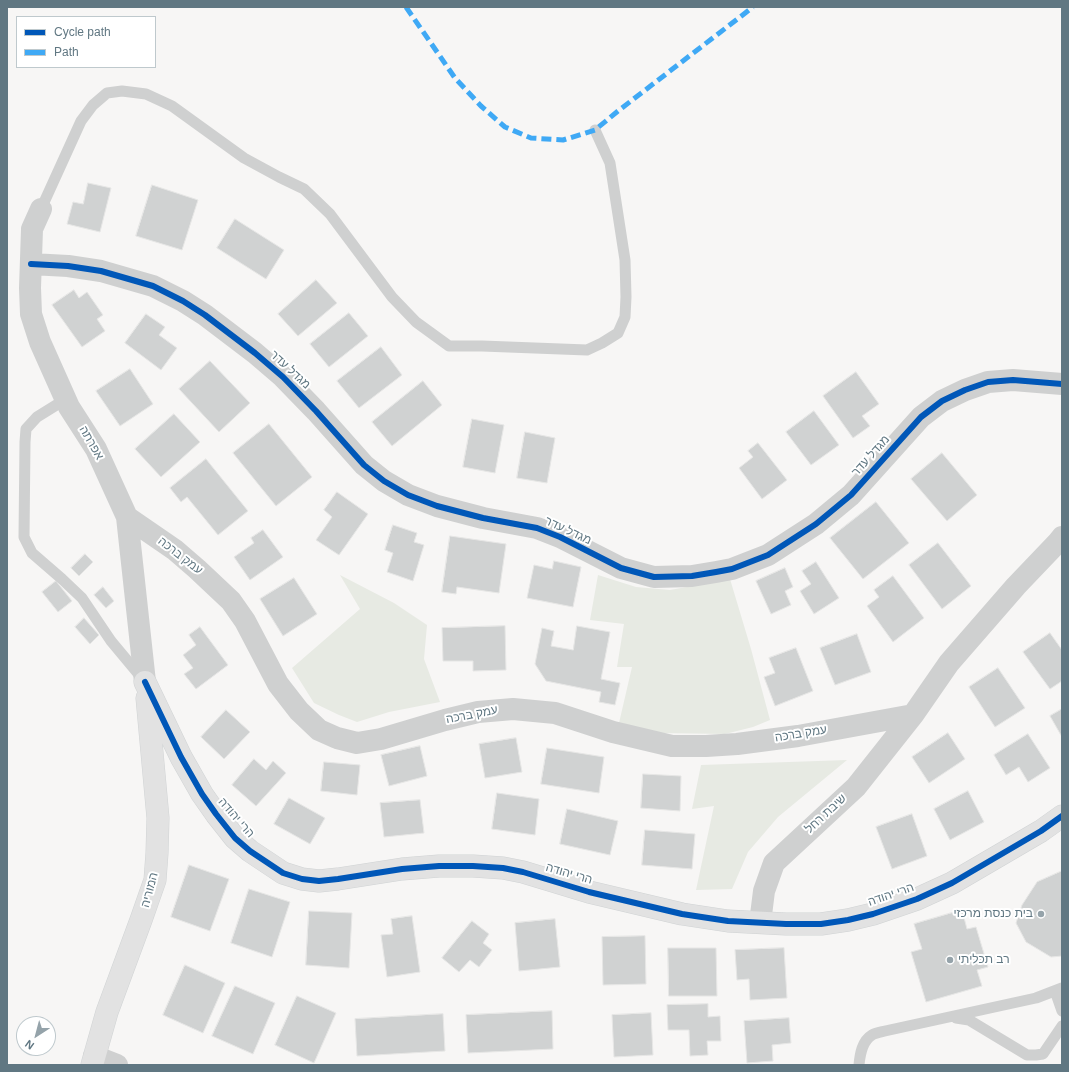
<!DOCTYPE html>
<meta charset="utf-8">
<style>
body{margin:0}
#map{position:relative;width:1069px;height:1072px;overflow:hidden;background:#f7f6f5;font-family:Arial,sans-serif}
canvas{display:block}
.frame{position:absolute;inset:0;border:8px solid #607782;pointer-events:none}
.legend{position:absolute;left:16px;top:16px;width:140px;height:52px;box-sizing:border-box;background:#fff;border:1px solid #bfc9cd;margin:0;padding:5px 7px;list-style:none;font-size:12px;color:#607782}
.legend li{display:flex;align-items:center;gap:8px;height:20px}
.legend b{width:20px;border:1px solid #bfc9cd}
.north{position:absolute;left:16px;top:1016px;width:40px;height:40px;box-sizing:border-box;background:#fff;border:1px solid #bfc9cd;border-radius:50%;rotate:216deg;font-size:11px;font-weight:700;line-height:16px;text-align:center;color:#607782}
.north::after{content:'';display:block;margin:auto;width:14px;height:18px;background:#95a3aa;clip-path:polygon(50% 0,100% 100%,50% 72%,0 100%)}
</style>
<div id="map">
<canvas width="1069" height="1072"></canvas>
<div class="frame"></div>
<ul class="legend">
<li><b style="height:5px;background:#0057b8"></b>Cycle path</li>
<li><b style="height:5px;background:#3fa9f5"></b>Path</li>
</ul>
<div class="north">N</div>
</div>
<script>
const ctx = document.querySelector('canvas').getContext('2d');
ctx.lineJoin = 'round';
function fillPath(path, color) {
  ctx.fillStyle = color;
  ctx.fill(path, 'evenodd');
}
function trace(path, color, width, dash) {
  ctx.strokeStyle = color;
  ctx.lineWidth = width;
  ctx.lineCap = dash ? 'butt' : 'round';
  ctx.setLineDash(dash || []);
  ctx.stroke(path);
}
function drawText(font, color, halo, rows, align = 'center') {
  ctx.font = font + ' Arial,"Noto Sans Hebrew",sans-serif';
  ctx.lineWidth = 4;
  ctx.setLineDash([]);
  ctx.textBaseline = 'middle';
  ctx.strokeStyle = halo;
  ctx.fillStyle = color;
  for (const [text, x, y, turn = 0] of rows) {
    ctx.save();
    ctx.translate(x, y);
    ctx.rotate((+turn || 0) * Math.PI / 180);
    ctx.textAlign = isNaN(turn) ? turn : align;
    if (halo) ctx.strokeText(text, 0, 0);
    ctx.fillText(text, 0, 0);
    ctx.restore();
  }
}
const green = new Path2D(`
 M340 575 394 603 427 625 424 659 440 702 389 712 357 722 339 715 314 703 292 668 360 609Z
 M598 575 636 587 670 590 730 579 751 649 770 720 753 727 725 734 659 733 619 723 632 667H617L624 624 590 620Z
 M847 760 778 817 748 852 732 889 696 890 714 806 692 809 701 765Z`);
const building = new Path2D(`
 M88 183 111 188 100 232 67 224 73 202 83 204Z
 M152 185 198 200 182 250 136 236Z
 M235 219 284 250 266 279 217 248Z
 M316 280 337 303 298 336 278 314Z
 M74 290 79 298 87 292 103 315 97 319 105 331 82 347 52 305Z
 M349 313 368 336 329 367 310 344Z
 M146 314 165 327 159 335 177 348 161 370 125 343Z
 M381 347 402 375 359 408 337 381Z
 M210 361 250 403 219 432 179 389Z
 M130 369 153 404 120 426 96 391Z
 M856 372 879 404 862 416 870 426 853 438 823 396Z
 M423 381 442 405 392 446 372 422Z
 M814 411 839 445 811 465 786 432Z
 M174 414 200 442 161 477 135 449Z
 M472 419 504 425 495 473 463 467Z
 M269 424 312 477 276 506 233 453Z
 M525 432 555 438 547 483 517 478Z
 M758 443 787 480 762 499 739 468 753 457 748 451Z
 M942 453 977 495 947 521 911 479Z
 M206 459 248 511 218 535 187 497 181 502 170 488Z
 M337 492 368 514 339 555 316 540 332 517 324 510Z
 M876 502 909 543 863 579 830 538Z
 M393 525 417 533 414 542 424 545 413 581 387 572 393 553 385 550Z
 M263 530 283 557 250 580 234 557 254 543 251 538Z
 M450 536 506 544 499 593 457 587 456 594 442 592Z
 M938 543 971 586 942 609 909 565Z
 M85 554 93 562 79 576 71 568Z
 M554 561 581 567 573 607 527 598 534 565 552 569Z
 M816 562 839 598 814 614 800 591 811 584 802 571Z
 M785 568 793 587 785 591 791 605 771 614 756 581Z
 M893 576 924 618 893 642 867 606 879 597 874 590Z
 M294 578 317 614 283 636 260 599Z
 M56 581 72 601 58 612 42 592Z
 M103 587 114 601 106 608 94 595Z
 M84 618 99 635 90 644 75 627Z
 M505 626 506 670 473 671V661H443L442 628Z
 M577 626 610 632 601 679 620 683 615 705 599 702 601 692 546 681 535 664 542 628 554 631 551 646 573 650Z
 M200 627 228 665 196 689 184 674 193 668 183 655 196 645 189 635Z
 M1050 633 1062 650V681L1050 689 1023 652Z
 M857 634 871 672 835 685 820 648Z
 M796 648 813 691 775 706 764 677 775 673 769 658Z
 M998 668 1025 708 995 727 969 687Z
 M1062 709V737L1050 716Z
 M226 710 250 732 224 759 201 737Z
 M948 733 965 759 929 783 912 757Z
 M1028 734 1050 768 1028 782 1019 767 1006 775 994 755Z
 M516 738 522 772 485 778 479 744Z
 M420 746 427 776 389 786 381 755Z
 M547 748 604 757 599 793 541 784Z
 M254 759 266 770 273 761 286 773 256 806 232 785Z
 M324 762 360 765 357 795 321 791Z
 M643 774 681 776 680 811 641 808Z
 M968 791 984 822 950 840 934 809Z
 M497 793 539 799 535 835 492 829Z
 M289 798 325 818 310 844 274 824Z
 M420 800 424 833 384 837 380 803Z
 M567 809 618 821 610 855 560 844Z
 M912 814 927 856 892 869 876 827Z
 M645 830 695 834 692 869 642 865Z
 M189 865 229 879 210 931 171 917Z
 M1062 871V956L1051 957 1026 942 1016 923 1022 905 1037 882Z
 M249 889 290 902 272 957 231 943Z
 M962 910 967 929 976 927 988 967 977 970 982 986 926 1002 911 952 922 949 914 924Z
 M309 911 352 913 349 968 306 965Z
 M412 916 420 972 387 977 381 935 393 934 391 919Z
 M555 919 560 967 519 971 515 923Z
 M472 921 489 934 483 943 492 950 479 967 470 960 459 972 442 958Z
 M645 936 646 984 603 985 602 937Z
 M668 948H716L717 996H669Z
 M784 948 787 998 750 1000 749 979 737 980 735 950Z
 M185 965 225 983 203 1033 163 1015Z
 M235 986 275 1003 253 1054 212 1036Z
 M297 996 336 1013 314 1063 275 1045Z
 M708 1004V1017L720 1016 721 1041H707L708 1055 690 1056 689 1030H668L667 1005Z
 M552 1011 553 1049 468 1053 466 1015Z
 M651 1013 653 1055 614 1057 612 1015Z
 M443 1014 445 1051 357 1056 355 1019Z
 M789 1018 791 1043 772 1045 773 1061 747 1063 744 1021Z`);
const lane = new Path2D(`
 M41 209 81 121 93 105 107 93 122 91 146 94 172 106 244 158 279 177 304 189 330 214 392 297 416 322 449 346H482L587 350 602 343 618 333 625 317 626 297 625 260 610 163 595 130
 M66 399 37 417 26 429 25 442 24 537 32 553 62 579 82 598 111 641 141 677
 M1055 991 1062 1011
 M956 1018 969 1020 1027 1055H1036L1043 1054 1062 1026
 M859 1065C860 1054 862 1041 872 1035 875 1033 881 1032 885 1031L1036 998 1062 988`);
const street = new Path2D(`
 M41 209 32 229 30 288 31 314 40 342 69 407 96 449 127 517 145 682
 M31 264 68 266 101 271 153 286 183 301 205 315 255 353 283 377 316 411 364 465 384 481 408 495 437 506 483 518 537 528 560 537 621 568 654 577 692 576 716 572 732 569 768 555 816 524 851 495 921 417 942 401 965 390 988 382 1013 380 1062 384
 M127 517 175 550 197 569 231 601 245 621 278 684 299 711 319 730 337 738 357 743 381 739 445 720 478 712 513 709 555 713 613 732 672 746H706L737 744 798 736 913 715
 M760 923 764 891 774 863 856 787 913 715 949 663 1016 586 1058 542 1062 537
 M94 1056 117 1065`);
const secondary = new Path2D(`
 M145 682 181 757 202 794 216 814 235 838 250 851 283 873 302 879 319 881 338 879 402 869 439 866H473L503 868 523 872 589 892 682 914 728 921 786 924H821L848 920 873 914 917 899 952 883 1041 831 1062 816
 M92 1065 107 1012 141 920 155 880 157 853 158 818 147 698`);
const quiet = new Path2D(`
 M406 7 455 78 481 106 505 127 531 138 563 140 595 130 618 111 753 7`);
const cycleway = new Path2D(`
 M31 264 68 266 101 271 153 286 183 301 205 315 255 353 283 377 316 411 364 465 384 481 408 495 437 506 483 518 537 528 560 537 621 568 654 577 692 576 716 572 732 569 768 555 816 524 851 495 921 417 942 401 965 390 988 382 1013 380 1062 384
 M145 682 181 757 202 794 216 814 235 838 250 851 283 873 302 879 319 881 338 879 402 869 439 866H473L503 868 523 872 589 892 682 914 728 921 786 924H821L848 920 873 914 917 899 952 883 1041 831 1062 816`);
const markers = [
 [1041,914,4,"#95a3aa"],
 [950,960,4,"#95a3aa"]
];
const streetNames = [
 ["מגדל עדר",290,370,43],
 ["אפרתה",91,443,60],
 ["מגדל עדר",871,456,-48],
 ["מגדל עדר",568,531,25],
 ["עמק ברכה",180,556,38],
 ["עמק ברכה",472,715,-11],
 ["עמק ברכה",801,734,-9],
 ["שיבת רחל",826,814,-43],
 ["הרי יהודה",236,818,49],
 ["הרי יהודה",569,874,16],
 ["המוריה",150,890,-75],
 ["הרי יהודה",891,895,-19]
];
const poiNames = [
 ["בית כנסת מרכזי",1033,914],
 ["רב תכליתי",958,960,"left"]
];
fillPath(green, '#e7eae3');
fillPath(building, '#d0d2d2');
trace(building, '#e6e6e5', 1);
trace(secondary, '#d0d3d4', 23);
trace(lane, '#cfd0d0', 11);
trace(street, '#cfd0d0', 22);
trace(secondary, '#e2e2e2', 22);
trace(quiet, '#3fa9f5', 5, [10, 5]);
trace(cycleway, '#0057b8', 6);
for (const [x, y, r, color] of markers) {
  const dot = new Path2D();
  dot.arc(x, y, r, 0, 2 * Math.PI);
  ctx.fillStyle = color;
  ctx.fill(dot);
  trace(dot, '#fff', 1.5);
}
drawText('12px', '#607782', '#fff', streetNames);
drawText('12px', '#607782', '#fff', poiNames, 'right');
</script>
